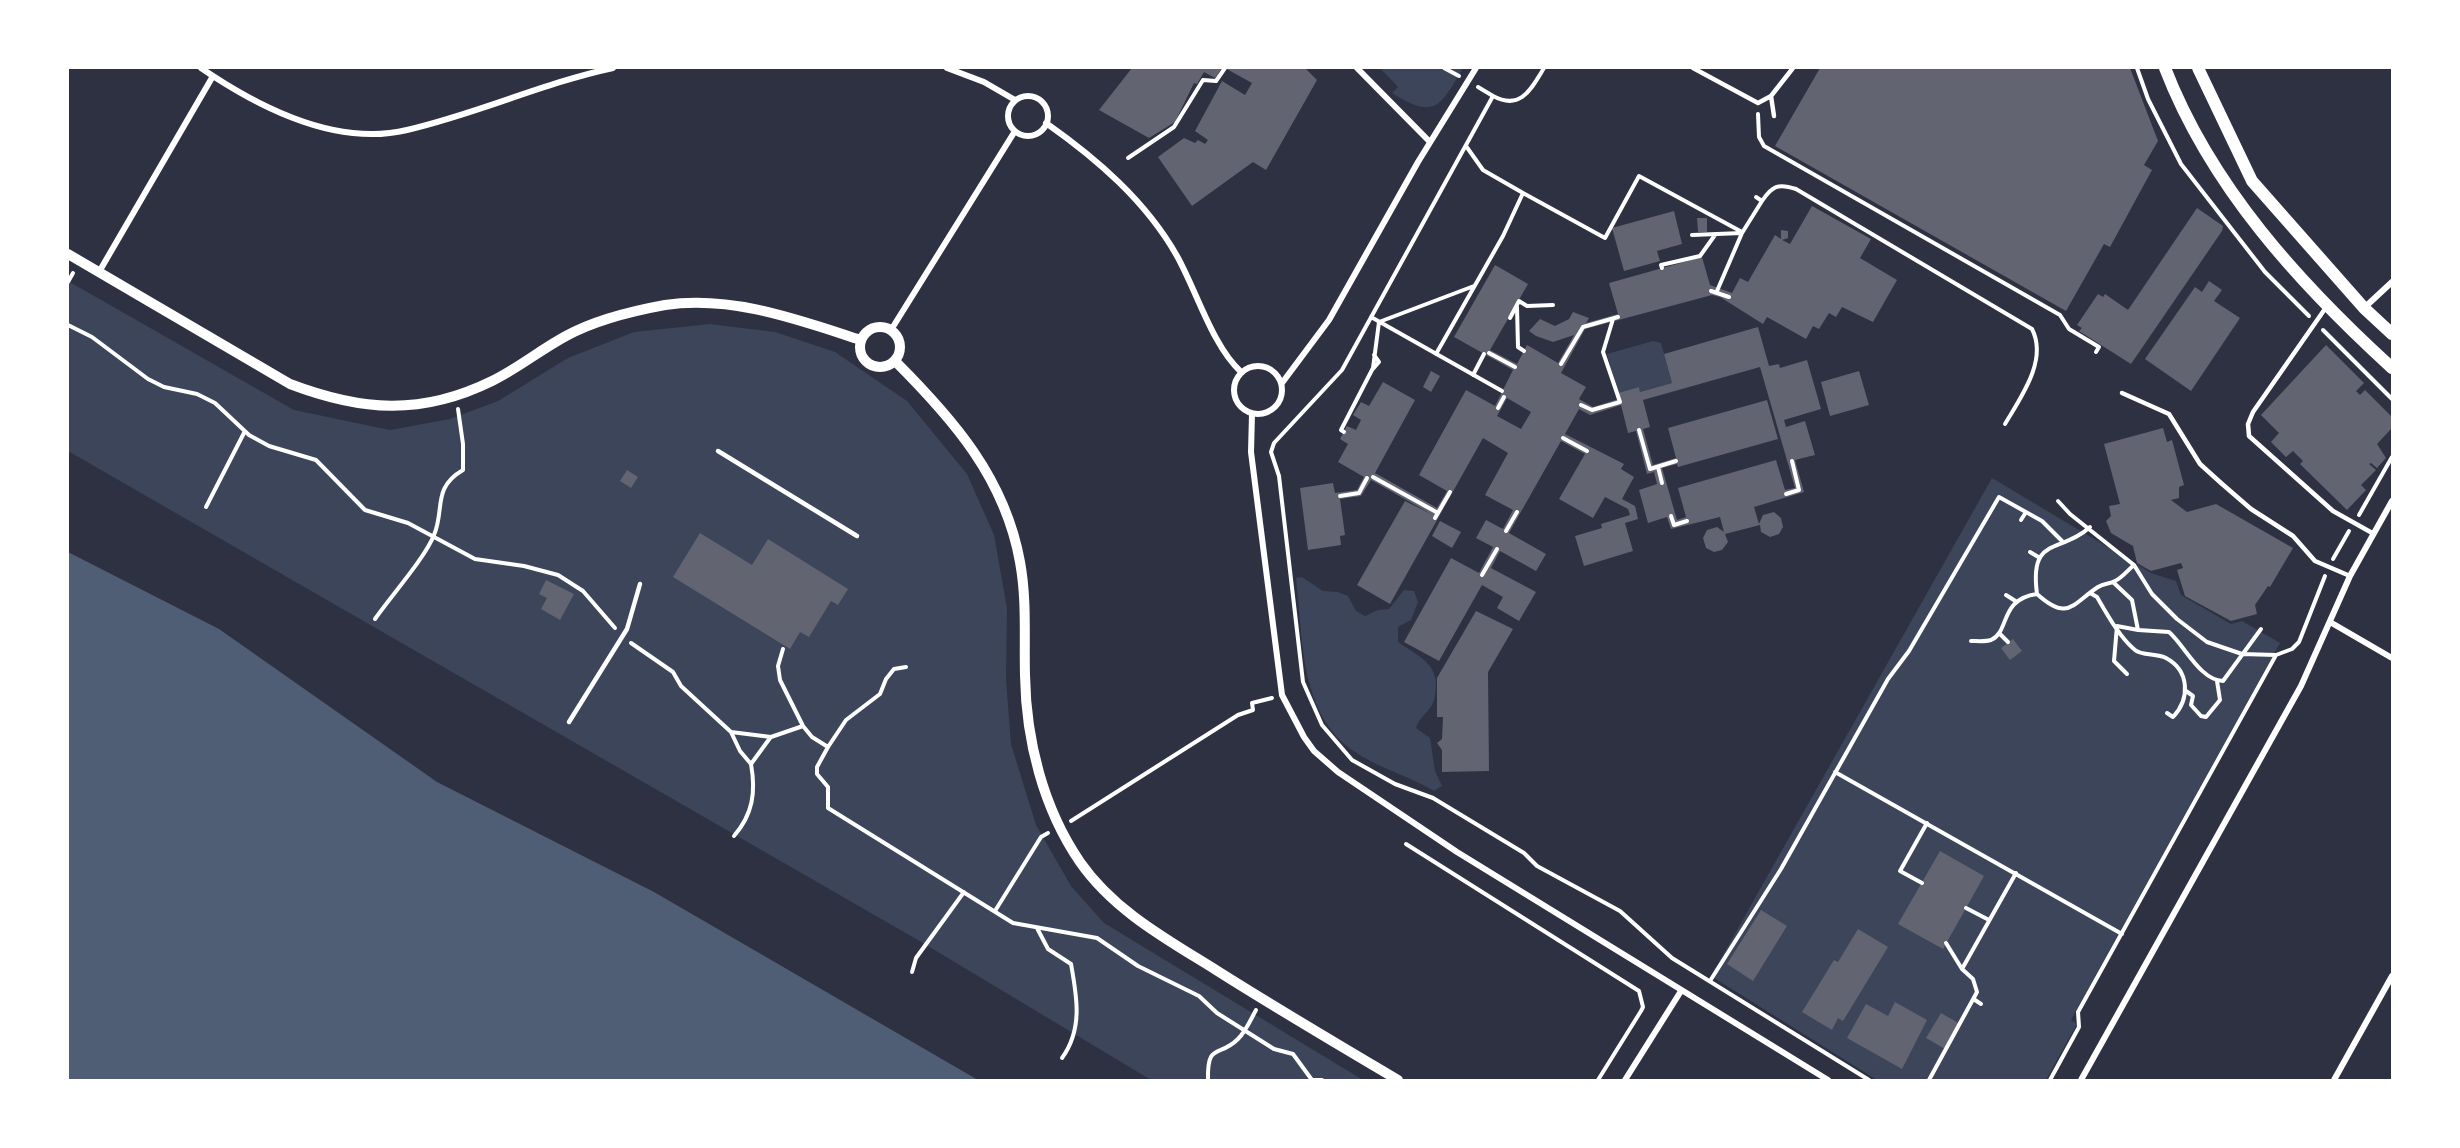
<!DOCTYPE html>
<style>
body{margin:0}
#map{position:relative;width:2460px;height:1148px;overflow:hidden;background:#2d3142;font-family:Overpass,sans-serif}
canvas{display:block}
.frame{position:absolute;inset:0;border:69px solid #fff;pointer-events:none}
</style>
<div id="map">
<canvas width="2460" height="1148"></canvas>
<div class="frame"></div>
</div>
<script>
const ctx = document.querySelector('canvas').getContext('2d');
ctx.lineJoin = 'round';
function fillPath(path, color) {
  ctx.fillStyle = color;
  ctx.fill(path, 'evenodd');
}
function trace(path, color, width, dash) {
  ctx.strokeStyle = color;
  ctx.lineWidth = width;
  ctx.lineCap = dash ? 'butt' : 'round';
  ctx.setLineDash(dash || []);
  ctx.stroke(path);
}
const green = new Path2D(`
 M1380 68H1463C1440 107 1435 120 1392 93L1398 87Z
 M68 281 294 410 390 430 450 419 498 401 568 358 634 332 710 324 775 332 835 352 907 401 967 474 994 535 1007 608 1006 680 1011 744 1036 825 1071 886 1104 923 1363 1080H1151L923 943 68 451Z
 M1653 341 1661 343 1672 383 1640 392 1639 387 1618 393 1607 354Z
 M1992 478 2151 573 2176 581 2181 595 2231 624 2242 621 2280 643 2071 1020 2077 1024 2046 1080H1877L1711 976Z
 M1302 577 1323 591 1338 592 1348 596 1356 611 1365 616 1378 610 1389 609 1404 590 1414 591 1418 602 1411 620 1398 627V642C1421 658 1443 665 1434 700 1431 711 1419 717 1416 728L1430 738 1435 771 1442 786 1434 791C1408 775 1377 768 1352 750 1299 712 1303 637 1296 578Z`);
const water = new Path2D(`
 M68 552 219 629 437 782 654 892 978 1080H68Z`);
const building = new Path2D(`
 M1132 68H1222L1215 78 1204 72 1197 84 1194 83 1175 122 1149 138 1099 110Z
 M1225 68H1305L1317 80 1266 170 1253 162 1192 206 1158 157 1184 138 1195 143 1198 140 1205 144 1208 140 1195 131 1222 81 1245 95 1252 83Z
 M1820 68H2130L2158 141 2144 165 2152 170 2110 247 2104 244 2066 311 1775 146Z
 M1812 206 1871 239 1860 258 1897 280 1873 322 1842 307 1836 317 1829 313 1819 329 1813 326 1806 339 1767 317 1763 324 1720 297 1712 295 1585 329 1561 373 1586 387 1579 399 1593 407 1619 399 1618 393 1639 387 1640 392 1672 383 1664 354 1758 327 1769 366 1779 364 1780 368 1807 360 1821 409 1784 420 1786 427 1805 421 1815 455 1795 460 1804 492 1754 507 1759 524 1763 515 1774 512 1781 518 1783 527 1779 534 1770 537 1761 532 1760 525 1725 534 1728 542 1722 550 1714 552 1706 548 1703 538 1707 530 1717 527 1724 532 1720 517 1671 529 1667 517 1648 523 1639 490 1657 484 1654 472 1647 474 1636 431 1628 433 1621 405 1590 415 1579 409 1565 434 1624 464 1621 469 1634 477 1622 499 1635 506 1638 519 1625 523 1633 551 1584 566 1575 536 1602 528 1601 524 1630 515 1628 509 1605 497 1593 518 1559 499 1585 454 1561 441 1509 533 1546 554 1536 571 1500 551 1491 568 1536 592 1519 621 1497 608 1503 597 1482 585 1439 661 1404 642 1451 558 1479 573 1493 547 1476 538 1486 520 1503 529 1513 510 1485 495 1508 453 1483 438 1390 604 1357 585 1405 501 1433 515 1371 480 1361 496 1340 499 1345 535 1340 536 1341 545 1308 550 1300 488 1333 483 1335 493 1357 490 1364 477 1338 462 1348 444 1340 439 1347 426 1356 430 1361 420 1353 415 1361 402 1369 406 1383 382 1415 400 1375 473 1437 508 1447 491 1419 475 1466 390 1495 406 1513 370 1454 337 1495 265 1528 284 1490 350 1517 364 1527 345 1558 363 1574 335 1553 342 1536 336 1529 331 1540 319 1555 326 1569 319 1573 312 1589 318 1586 323 1618 314 1609 283 1702 257 1710 285 1732 293 1740 278 1748 282 1775 235 1781 239V230L1788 231V238L1782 240 1790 244ZM1760 367 1795 488 1785 490 1776 460 1678 488 1686 517 1677 520 1662 468 1677 464 1678 467 1778 439 1767 400 1668 428 1676 458 1653 465 1643 429 1650 427 1643 400ZM1507 398 1531 412 1521 429 1497 416Z
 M2197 208 2223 226 2222 231 2131 364 2079 331 2082 328 2077 325 2098 294 2103 297 2105 294 2128 310Z
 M1674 211 1682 244 1657 251 1660 261 1624 271 1612 228Z
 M1697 218H1707V232H1698Z
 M2209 281 2222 290 2214 301 2240 318 2191 391 2145 359 2195 287 2202 292Z
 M2326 345 2364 383 2356 391 2360 395 2365 390 2392 417V428L2377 444 2386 458 2377 468 2371 463 2369 464 2376 470 2361 485 2366 490 2347 510 2300 464 2303 461 2293 451 2286 457 2271 442 2279 433 2261 415Z
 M1431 371 1440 376 1431 392 1423 387Z
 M1859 371 1869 405 1830 416 1821 382Z
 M2163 428 2167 442 2172 440 2184 485 2179 487V498L2171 500 2187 512 2216 504 2293 548 2270 587 2268 586 2255 605 2257 614 2231 621 2185 596 2177 570 2183 568 2181 563 2151 571 2137 563 2133 546 2111 533 2106 521 2111 516 2109 506 2120 504 2104 444Z
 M627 470 638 477 631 488 620 481Z
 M1440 521 1461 532 1452 548 1432 536Z
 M700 533 752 565 768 539 848 589 838 605 831 601 809 637 800 632 790 649 673 577Z
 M546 580 574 594 560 620 541 609 547 598 539 594Z
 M1476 611 1513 629 1488 672 1489 771 1442 772V750L1437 743 1442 739 1443 717H1437V678Z
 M2013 639 2022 651 2010 660 2001 648Z
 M1940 851 1984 876 1943 949 1898 924Z
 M1761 910 1787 926 1753 981 1727 964Z
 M1858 929 1888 947 1843 1021 1838 1018 1832 1030 1802 1012 1834 960 1838 962Z
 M1895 1002 1927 1020 1902 1069 1847 1038 1866 1004 1888 1016Z
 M1941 1013 1960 1024 1945 1049 1926 1038Z`);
const path = new Path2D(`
 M1444 68 1459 76
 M1544 68C1531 89 1521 111 1493 96L1342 370 1274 443 1271 452 1279 476 1303 682 1322 725 1352 760 1395 784 1433 798 1524 853 1537 866 1620 911 1672 958 1869 1080
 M2137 68 2148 99 2181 164 2265 272 2309 316
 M1478 87 1493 96
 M1758 114 1759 137 1764 146 2060 315 2069 329 2099 347 2096 352
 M1128 158 1174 127 1203 80 1216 81 1225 68
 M1523 193 1605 238 1639 176 1742 232
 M1762 201C1772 186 1778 183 1796 189L2032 329C2048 360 2021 397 2005 424
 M1692 235 1742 233
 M1662 268 1661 265 1700 256 1715 235
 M68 282 73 273
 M1711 291 1729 297
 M1717 291 1742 233 1762 201 1756 197
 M1517 307 1518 347 1524 351
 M1371 317 1502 391
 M1510 318 1519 301 1527 306 1553 305
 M68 325 92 337 148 379 164 387 197 394 215 403 249 435 269 446 316 460 365 510 408 523 475 559 524 566 558 575 583 591 615 628
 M2323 330 2392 399
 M1489 353 1515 367
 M1436 354 1503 236 1523 193 1483 170 1466 146
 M1561 364 1583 327 1618 317
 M1372 370 1379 362 1374 355
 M1473 375 1484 354
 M1581 405 1592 410 1620 402 1603 352 1613 319
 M1498 408 1504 397
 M1639 430 1650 469 1676 461
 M1344 432 1341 430 1373 368 1379 322 1474 286
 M1563 438 1587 451
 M1658 467 1662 483
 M1373 477 1438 513
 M1786 494 1799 490 1792 461
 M1340 496 1359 493 1367 478
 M2058 501 2070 514 2134 565 2152 594 2177 619 2207 642 2242 654 2276 655
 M206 507 245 431
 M2359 515 2392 457
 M1671 516 1674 525 1687 521
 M1435 518 1450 492
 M2021 520 2026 512
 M2090 527C2061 554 2029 535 2037 594 2068 622 2072 604 2098 587 2104 583 2110 584 2115 581 2122 578 2128 570 2134 565
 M1506 531 1517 512
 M2030 552 2040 558
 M2333 559 2349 531
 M1482 575 1497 549
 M2114 583 2132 600 2138 630 2169 632C2185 646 2200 680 2223 681L2261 629
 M2090 593 2097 597C2107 614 2120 638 2135 650 2142 656 2157 653 2166 658 2190 671 2190 699 2173 717L2167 713
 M2006 595 2017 602
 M375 619C391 596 425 558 434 535 445 509 432 488 463 470V444L458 409
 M1999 633 2008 642
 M1971 641C1977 641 1985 642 1991 640 2010 632 1999 599 2037 594
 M631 643 673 672 681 686 731 732 771 737 803 726
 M783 649 778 666 780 680 803 726 812 737 828 747 817 767V774L828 787V808L1013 923 1097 938 1138 966 1199 996 1217 1013 1274 1049 1293 1054 1312 1080H1322
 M2127 674 2114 661 2117 626 2138 630
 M2186 691 2193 696 2191 705 2201 716 2206 717 2220 700 2217 681
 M731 732 740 751 751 764 770 738
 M828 747 846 720 880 694 886 679 894 669 906 667
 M1835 772 2122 934
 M1071 821 1238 715 1253 710 1252 703 1272 698
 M734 836C753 814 756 792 751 764
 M1406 844 1639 991 1643 1007 1641 1011 1598 1080
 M1922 883 1900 871 1927 823
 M1966 908 1989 920
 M995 911 1041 837 1048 833
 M1037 928 1048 949 1071 964C1077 997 1083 1029 1062 1058
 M1962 969 2016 873
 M912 972 916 958 964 892
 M1710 981 1781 869 1888 679 1909 651 1999 497 2042 521 2062 541
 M1975 1000 1981 1004
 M1208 1080C1207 1042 1219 1058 1238 1039 1246 1031 1251 1019 1256 1010
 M1929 1080 1977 992 1973 979 1962 969 1946 943
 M2050 1080 2079 1027 2078 1012 2276 655 2292 649 2299 642 2325 576`);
const service = new Path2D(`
 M1693 68 1758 103 1771 96 1793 68
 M1771 96 1774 116
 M2327 306 2253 412 2248 424 2249 436 2333 511 2374 534
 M2122 393 2169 414 2200 464 2221 483 2251 509 2293 536 2315 561 2350 576
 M718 451 857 536
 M569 722 627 629 640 584`);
const minor = new Path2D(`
 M201 68C258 107 336 147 407 130 477 114 543 83 613 68
 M947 68 984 82 1015 100
 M1357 68 1430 142
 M1008 116a20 20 0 1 1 40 0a20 20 0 1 1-40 0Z
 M1046 123C1097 159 1146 201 1177 256 1197 292 1212 345 1241 372
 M99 272 213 76
 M2364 308 2392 282
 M891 330 1015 131
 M1234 390a24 24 0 1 1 48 0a24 24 0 1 1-48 0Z
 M1282 383 1329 320 1418 162 1476 68
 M1252 414 1251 452 1282 695 1304 737 1314 751 1338 772 1457 852 1828 1080
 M2330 622 2392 658
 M1625 1080 1681 991
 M2081 1080 2301 686 2350 576 2392 501
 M2334 1080 2392 976`);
const tertiary = new Path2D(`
 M68 254 290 384C361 411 421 416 492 381 517 369 540 350 566 336 595 320 632 311 665 305 732 295 799 320 861 340
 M860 347a20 20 0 1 1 40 0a20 20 0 1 1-40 0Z
 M895 361C953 419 1005 478 1020 562 1027 600 1024 637 1025 675 1026 740 1043 808 1080 862 1114 911 1168 940 1216 970 1276 1008 1337 1044 1398 1080`);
const secondary = new Path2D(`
 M2165 68C2211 187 2299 283 2392 368
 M2198 68 2252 181 2364 308 2392 334`);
fillPath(green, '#3c4559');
fillPath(water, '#4f5d75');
fillPath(building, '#626471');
trace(path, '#fff', 4);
trace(service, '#fff', 4.5);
trace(minor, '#fff', 6);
trace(tertiary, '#fff', 10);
trace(secondary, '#fff', 12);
</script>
